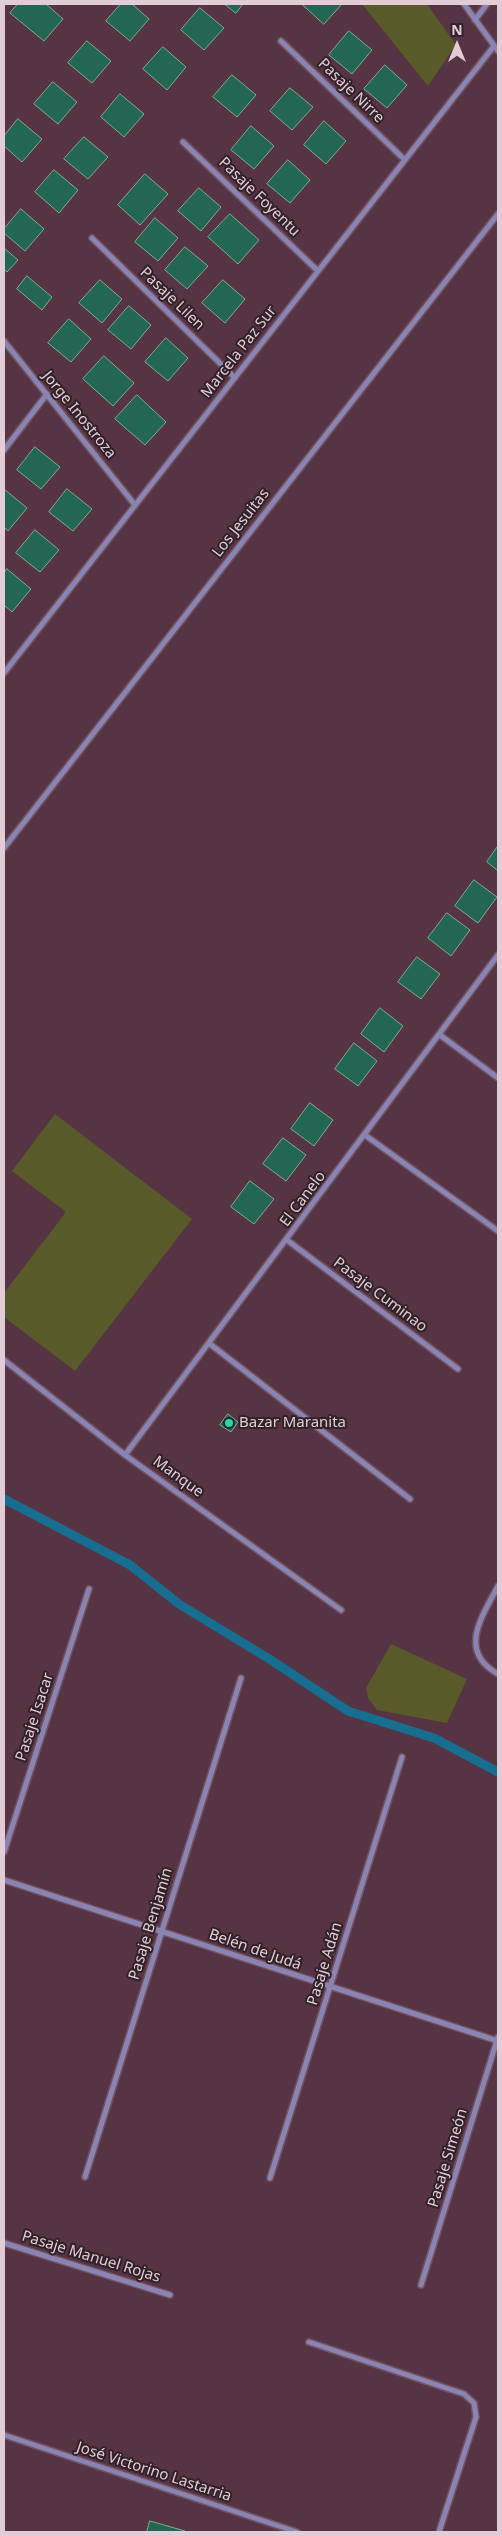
<!DOCTYPE html>
<meta charset="utf-8">
<style>
body{margin:0}
#map{position:relative;width:502px;height:2536px;overflow:hidden;background:#563444;font-family:"Noto Sans",sans-serif}
canvas{display:block}
.frame{position:absolute;inset:0;border:5px solid #e2ccd6;pointer-events:none}
.north{position:absolute;left:432px;top:20px;width:50px;height:50px;-webkit-text-stroke:4px #312128;paint-order:stroke;rotate:0deg;font-size:14px;font-weight:700;line-height:20px;text-align:center;color:#e2ccd6}
.north::after{content:'';display:block;margin:auto;width:18px;height:22px;background:#e2ccd6;clip-path:polygon(50% 0,100% 100%,50% 72%,0 100%)}
</style>
<div id="map">
<canvas width="502" height="2536"></canvas>
<div class="frame"></div>
<div class="north">N</div>
</div>
<script>
const ctx = document.querySelector('canvas').getContext('2d');
ctx.lineJoin = 'round';
function fillPath(path, color) {
  ctx.fillStyle = color;
  ctx.fill(path, 'evenodd');
}
function trace(path, color, width, dash) {
  ctx.strokeStyle = color;
  ctx.lineWidth = width;
  ctx.lineCap = dash ? 'butt' : 'round';
  ctx.setLineDash(dash || []);
  ctx.stroke(path);
}
function drawText(font, color, halo, rows, align = 'center') {
  ctx.font = font + ' "Noto Sans",sans-serif';
  ctx.lineWidth = 4;
  ctx.setLineDash([]);
  ctx.textBaseline = 'middle';
  ctx.strokeStyle = halo;
  ctx.fillStyle = color;
  for (const [text, x, y, turn = 0] of rows) {
    ctx.save();
    ctx.translate(x, y);
    ctx.rotate((+turn || 0) * Math.PI / 180);
    ctx.textAlign = isNaN(turn) ? turn : align;
    if (halo) ctx.strokeText(text, 0, 0);
    ctx.fillText(text, 0, 0);
    ctx.restore();
  }
}
const green = new Path2D(`
 M362 4H427L456 45 428 86Z
 M55 1114 192 1219 75 1371 4 1317V1293L66 1212 12 1171Z
 M391 1644 467 1679 447 1723 377 1710 368 1698 366 1688Z`);
const stream = new Path2D(`
 M4 1499 130 1565 179 1604 271 1660 348 1711 434 1738 498 1772`);
const building = new Path2D(`
 M18 4H46L63 19 44 41 10 13Z
 M121 4H132L149 19 130 41 106 21Z
 M225 4H243L236 13Z
 M302 4H342L324 24Z
 M200 8 224 28 204 50 181 30Z
 M349 31 372 50 352 74 329 55Z
 M87 41 111 61 92 83 68 63Z
 M163 47 186 67 167 90 143 69Z
 M385 65 407 85 387 108 364 89Z
 M232 75 256 95 237 117 213 97Z
 M53 82 77 102 58 124 34 104Z
 M290 88 313 107 292 130 270 111Z
 M120 94 144 114 124 137 101 117Z
 M18 119 42 139 22 162 4 146V136Z
 M324 121 346 141 326 164 304 145Z
 M251 126 274 146 254 169 231 150Z
 M84 137 108 157 88 179 64 159Z
 M288 160 310 180 290 203 267 184Z
 M54 170 78 190 59 213 35 192Z
 M145 174 168 194 140 225 118 205Z
 M199 188 221 207 201 231 178 211Z
 M21 209 44 229 25 251 4 233V229Z
 M230 214 259 240 238 264 208 237Z
 M155 218 178 238 158 261 135 242Z
 M185 247 208 266 187 289 165 270Z
 M4 248 18 260 7 272 4 269Z
 M27 276 52 297 42 310 17 289Z
 M100 280 122 299 102 323 79 303Z
 M223 280 245 299 225 323 202 303Z
 M129 306 151 325 131 349 108 330Z
 M69 319 91 339 71 362 48 343Z
 M166 338 188 358 168 381 145 362Z
 M104 356 134 383 113 406 83 379Z
 M137 395 166 422 145 445 115 419Z
 M35 447 60 467 41 489 17 470Z
 M4 489 27 508 8 531 4 527Z
 M67 489 92 509 73 531 49 512Z
 M35 530 59 550 40 572 16 553Z
 M7 569 31 589 12 612 4 605V573Z
 M498 846V871L487 862Z
 M474 880 497 897 478 923 455 906Z
 M447 913 470 930 451 956 428 938Z
 M417 957 440 974 421 999 398 982Z
 M380 1008 403 1026 384 1052 361 1034Z
 M354 1043 377 1061 358 1086 335 1069Z
 M310 1103 333 1120 314 1146 291 1129Z
 M283 1138 306 1155 286 1181 263 1164Z
 M250 1181 274 1199 254 1224 231 1207Z
 M228 1414 238 1422 231 1432 220 1425Z
 M150 2521 185 2531 184 2532H147Z`);
const minor = new Path2D(`
 M464 4 498 51
 M475 20 487 4
 M281 41 405 160
 M183 142 318 271
 M92 238 235 378
 M4 341 135 505
 M4 450 47 394
 M4 673 494 46
 M4 848 498 214
 M440 1035 498 1078
 M365 1135 498 1231
 M287 1240 458 1369
 M210 1344 410 1499
 M4 1360 125 1455 341 1610
 M125 1455 498 955
 M498 1586C482 1617 457 1651 498 1674
 M4 1852 89 1589
 M4 1880 498 2041
 M85 2177 241 1678
 M270 2178 402 1757
 M4 2243 170 2295
 M421 2285 498 2037
 M309 2342 464 2394 474 2403 476 2417 439 2532
 M4 2435 297 2532`);
const markers = [
 [229,1423,5,"#30d4a9"]
];
const streetNames = [
 ["Pasaje Nirre",351,91,44],
 ["Pasaje Foyentu",259,197,44],
 ["Pasaje Lilen",172,299,44],
 ["Marcela Paz Sur",239,352,-52],
 ["Jorge Inostroza",79,415,51],
 ["Los Jesuitas",241,523,-52],
 ["El Canelo",303,1199,-53],
 ["Pasaje Cuminao",380,1295,37],
 ["Manque",178,1477,36],
 ["Pasaje Isacar",35,1717,-72],
 ["Pasaje Benjamín",151,1924,-73],
 ["Belén de Judá",255,1950,19],
 ["Pasaje Adán",325,1964,-73],
 ["Pasaje Simeón",448,2158,-73],
 ["Pasaje Manuel Rojas",91,2257,17],
 ["José Victorino Lastarria",154,2472,18]
];
const poiNames = [
 ["Bazar Maranita",239,1423]
];
fillPath(green, '#585a29');
trace(stream, '#176e90', 9);
fillPath(building, '#236652');
trace(building, '#7daa99', 1);
trace(minor, '#725261', 8);
trace(minor, '#8a84b3', 5);
for (const [x, y, r, color] of markers) {
  const dot = new Path2D();
  dot.arc(x, y, r, 0, 2 * Math.PI);
  ctx.fillStyle = color;
  ctx.fill(dot);
  trace(dot, '#312128', 2);
}
drawText('15px', '#e2ccd6', '#312128', streetNames);
drawText('15px', '#e2ccd6', '#312128', poiNames, 'left');
</script>
